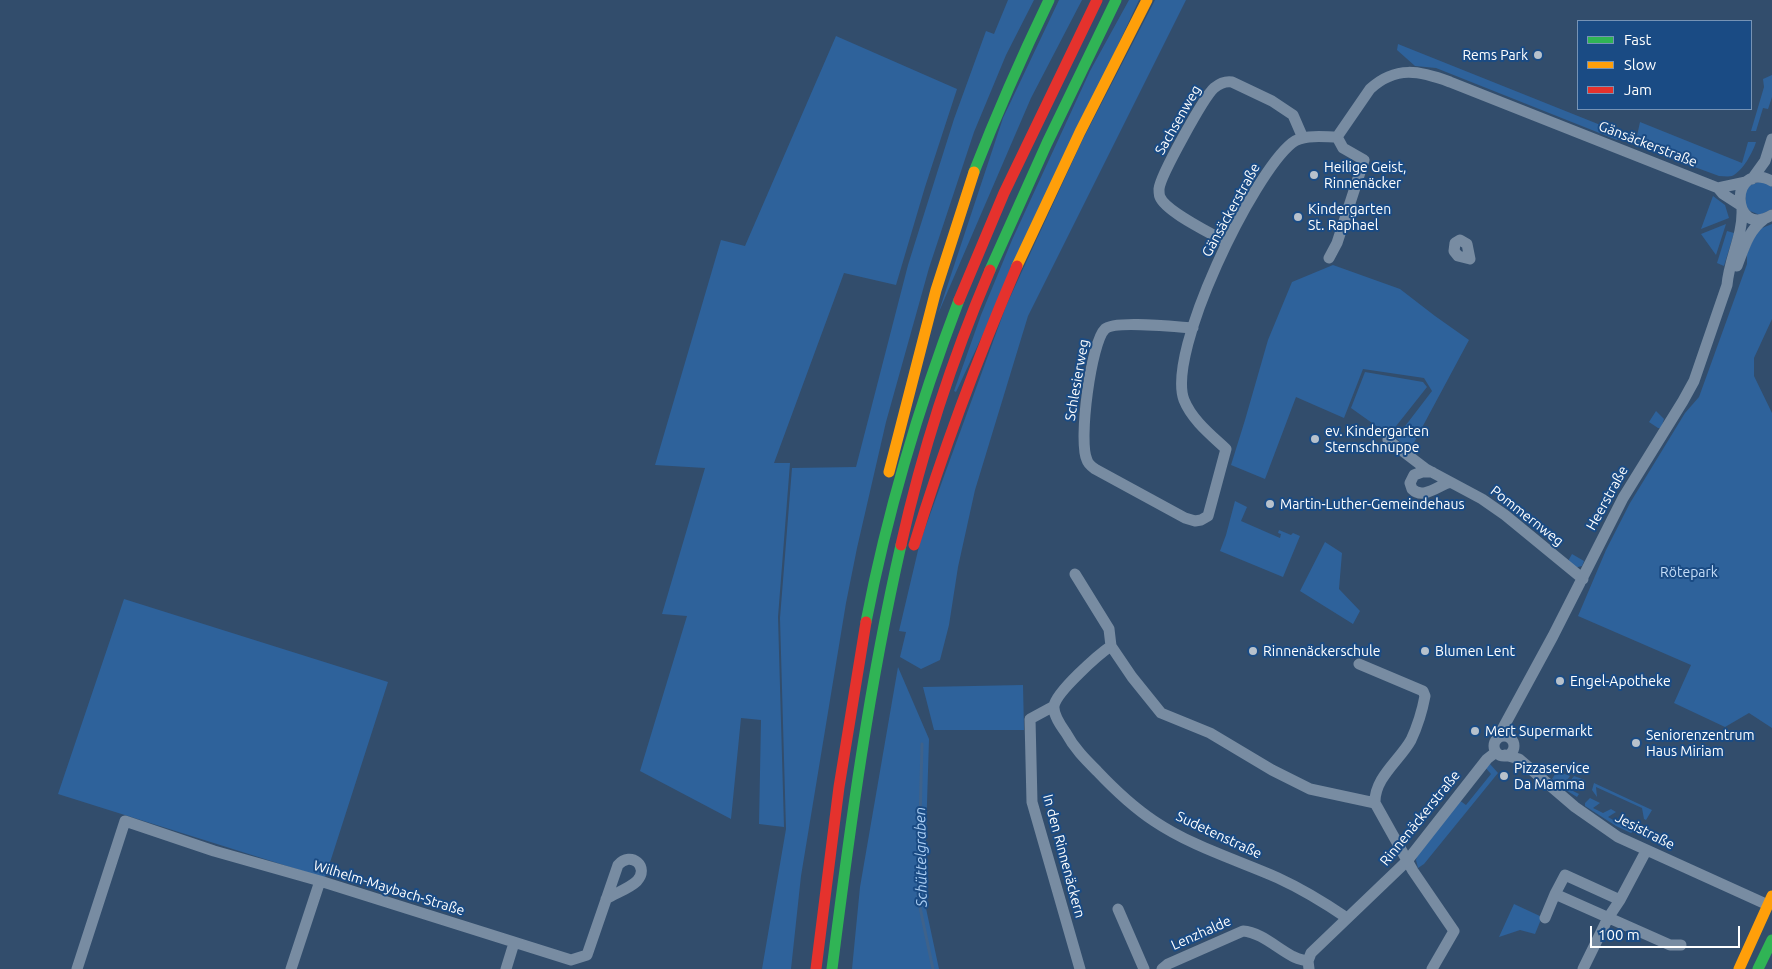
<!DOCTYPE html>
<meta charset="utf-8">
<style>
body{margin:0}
#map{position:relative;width:1772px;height:969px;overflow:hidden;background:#324d6c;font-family:Ubuntu,sans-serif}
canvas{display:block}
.legend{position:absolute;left:1577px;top:20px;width:175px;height:90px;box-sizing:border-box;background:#1a4b84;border:1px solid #7693b5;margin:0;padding:6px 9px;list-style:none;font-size:15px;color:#fff}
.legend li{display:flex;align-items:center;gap:10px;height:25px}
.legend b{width:25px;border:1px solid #7693b5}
.scale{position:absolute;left:1590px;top:926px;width:150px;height:22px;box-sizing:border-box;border:2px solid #fff;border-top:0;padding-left:6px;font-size:15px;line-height:18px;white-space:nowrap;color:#fff;-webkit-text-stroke:4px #1a4b84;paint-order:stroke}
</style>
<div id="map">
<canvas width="1772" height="969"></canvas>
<ul class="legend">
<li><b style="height:6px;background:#30b455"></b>Fast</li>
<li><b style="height:6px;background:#ff9f0a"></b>Slow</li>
<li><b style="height:6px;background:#e5322d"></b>Jam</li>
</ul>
<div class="scale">100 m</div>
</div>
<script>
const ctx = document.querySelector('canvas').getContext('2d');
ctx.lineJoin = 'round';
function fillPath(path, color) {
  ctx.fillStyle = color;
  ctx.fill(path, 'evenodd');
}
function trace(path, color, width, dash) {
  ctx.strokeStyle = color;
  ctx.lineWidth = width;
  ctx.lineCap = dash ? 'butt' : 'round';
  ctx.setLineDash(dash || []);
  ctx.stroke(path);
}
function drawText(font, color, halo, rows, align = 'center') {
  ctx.font = font + ' Ubuntu,sans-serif';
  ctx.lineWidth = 4;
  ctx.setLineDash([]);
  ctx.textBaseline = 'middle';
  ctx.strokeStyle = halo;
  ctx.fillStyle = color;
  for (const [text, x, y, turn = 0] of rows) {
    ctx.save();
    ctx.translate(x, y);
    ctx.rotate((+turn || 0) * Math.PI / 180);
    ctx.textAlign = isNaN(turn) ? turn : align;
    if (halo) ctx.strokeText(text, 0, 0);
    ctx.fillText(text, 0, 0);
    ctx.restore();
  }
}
const green = new Path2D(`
 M1008 0H1034L1006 55 974 132 929 268 886 422 857 548 846 603 801 876 791 969H762L786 829 780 618 792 468 856 467 908 265 954 119 986 31 994 34Z
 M1059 0H1082L1031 98 938 314 1003 118Z
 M1129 0H1139L956 392 954 391 981 315 1012 240 1090 71Z
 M1155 0H1186L1028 316 975 490 958 567 949 625 940 660 921 669 900 657 906 632 899 631 920 542 1006 306 1082 141Z
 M836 36 957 89 925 187 896 285 844 273 774 463H790L778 617 784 827 759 824 761 720 741 718 731 819 640 771 687 616 662 614 705 468 655 465 721 240 745 246Z
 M1398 44 1618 132 1622 135 1621 138 1617 140 1436 68 1415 66 1397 50Z
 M1772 75V97L1768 109 1763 108 1756 131H1751L1764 87 1763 79Z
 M1640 122 1742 163 1748 142H1756C1753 152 1743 171 1732 176 1728 177 1723 176 1719 176L1635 145Z
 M1759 182 1769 184 1772 187V209L1760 215 1750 211 1746 207 1745 191 1748 186Z
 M1713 196 1725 205 1729 218 1701 229Z
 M1726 224 1716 255 1701 234Z
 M1772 224V319L1754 358V376L1772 413V728L1749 713 1725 727 1674 703 1691 665 1578 616 1606 550 1630 503 1685 413 1699 397 1747 264V254L1757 230Z
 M1727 231 1734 233 1724 266 1717 263Z
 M1333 265 1400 289 1435 316 1469 340 1410 450 1396 438 1432 391 1424 378 1363 369 1344 418 1296 397 1265 479 1231 465 1245 420 1268 340 1292 282Z
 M1365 372 1423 382 1427 387 1389 435 1351 408Z
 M1656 411 1664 419 1661 428H1658L1649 422Z
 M1235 501 1247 507 1241 521 1280 538 1281 534 1278 533 1279 530 1291 535 1293 533 1300 536 1283 577 1220 551 1226 535Z
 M1325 542 1342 553 1339 589 1360 611 1353 624 1300 591Z
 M1572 554 1584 561 1582 566 1574 568 1567 563Z
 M124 599 388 682 325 878 58 794Z
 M898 667 929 739 924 899 939 969H852L860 887Z
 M1023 685 1024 730H934L923 687Z
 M1490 764 1498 773 1424 864 1418 868 1416 860 1418 852 1459 800 1466 805 1491 774 1485 767Z
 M1557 771 1570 776 1562 787 1552 779Z
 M1574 776 1585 780 1584 782 1576 779 1571 790 1579 794 1577 797 1564 789Z
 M1594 783 1652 810 1646 820 1644 819 1642 808 1596 787 1597 797 1592 790Z
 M1590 798 1600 803 1593 808 1603 813 1611 809 1616 812 1608 817 1631 830 1639 824 1641 825 1631 833 1616 826 1585 806V803Z
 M1514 904 1542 917 1535 934 1520 930 1499 937Z`);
const stream = new Path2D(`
 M922 744 918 898 933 969`);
const street = new Path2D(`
 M1752 179 1765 161 1772 139
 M1772 181C1728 159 1731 240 1772 215
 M1718 188 1746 182
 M1460 240 1467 244 1470 259 1458 256 1454 251 1455 243Z
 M1226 242C1211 233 1166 212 1160 197 1159 196 1159 190 1159 189 1160 176 1204 97 1214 88 1219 84 1226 81 1232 82L1272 101 1293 115 1303 138
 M1329 258 1337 243 1364 160 1343 148 1337 137
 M1737 266C1744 248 1748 231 1764 219
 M1193 328C1177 327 1114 320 1105 329 1091 342 1078 442 1087 460 1088 464 1091 466 1095 469L1185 518 1195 521 1201 520 1208 516 1226 449C1211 435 1192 420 1184 400 1166 352 1253 174 1292 143 1303 134 1323 137 1337 137L1370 89C1396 65 1420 71 1450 82L1718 188 1723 194 1740 205
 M1388 440 1426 469 1482 499 1505 515 1583 579
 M1432 472H1422L1414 475 1410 483 1412 489C1423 500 1438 486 1450 482
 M1075 574 1109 629 1111 646 1132 677 1161 713 1210 733 1272 770 1310 789 1375 803
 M1111 646C1099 654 1056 692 1054 706 1053 715 1061 726 1066 733 1074 748 1085 759 1097 771 1114 789 1133 807 1154 821 1191 846 1237 860 1278 878 1302 889 1325 903 1347 918
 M1359 664 1423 691 1425 696C1422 712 1418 725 1411 740 1400 760 1374 778 1375 803L1413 871 1454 931 1432 969
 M1054 706 1030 719 1032 802 1080 969
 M1494 746a10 10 0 1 1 20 0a10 10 0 1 1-20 0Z
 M1497 739 1553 636 1623 498 1683 401 1694 381 1727 285C1729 259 1743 236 1742 210
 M1505 755 1519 759 1575 807 1618 837 1768 905
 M1620 900 1565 875 1555 894 1670 945H1681
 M1118 909 1144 969
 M1545 918 1555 894
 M77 969 125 821 214 851 320 881 571 960 587 955 618 865C631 850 650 867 637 881 630 888 616 893 606 899
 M291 969 320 881
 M506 969 514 943
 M1162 969 1168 964 1243 931C1260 932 1277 948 1292 956 1297 959 1303 960 1308 961
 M1309 969 1308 961 1311 953 1407 861 1487 759 1496 752
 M1583 969 1608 918 1620 900 1646 851`);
const fast = new Path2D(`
 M974 172C997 113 1022 56 1049 0
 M990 270 1047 143 1116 0
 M866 622C887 513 919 405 959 300
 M832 969C850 827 869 685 901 545
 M1758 969 1772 940`);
const slow = new Path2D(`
 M1017 266 1080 132 1147 0
 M889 472 936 290 974 172
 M1739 969 1772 896`);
const jam = new Path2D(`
 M959 300 1004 193 1097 0
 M901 545C922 451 952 359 990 270
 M914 545C943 450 978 357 1017 266
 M816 969 839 787 866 622`);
const markers = [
 [1538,55,5,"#b7c1cc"],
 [1314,175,5,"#b7c1cc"],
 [1298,217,5,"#b7c1cc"],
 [1315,439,5,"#b7c1cc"],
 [1270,504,5,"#b7c1cc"],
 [1253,651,5,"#b7c1cc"],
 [1425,651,5,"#b7c1cc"],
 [1560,681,5,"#b7c1cc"],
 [1475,731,5,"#b7c1cc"],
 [1636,743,5,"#b7c1cc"],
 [1504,776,5,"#b7c1cc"]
];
const poiNames = [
 ["Rems Park",1528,55,"right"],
 ["Heilige Geist,",1324,167],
 ["Rinnenäcker",1324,183],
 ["Kindergarten",1308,209],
 ["St. Raphael",1308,225],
 ["ev. Kindergarten",1325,431],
 ["Sternschnuppe",1325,447],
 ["Martin-Luther-Gemeindehaus",1280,504],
 ["Rinnenäckerschule",1263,651],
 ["Blumen Lent",1435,651],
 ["Engel-Apotheke",1570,681],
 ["Mert Supermarkt",1485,731],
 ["Seniorenzentrum",1646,735],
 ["Haus Miriam",1646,751],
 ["Pizzaservice",1514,768],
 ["Da Mamma",1514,784]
];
const streetNames = [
 ["Sachsenweg",1178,120,-60],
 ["Gänsäckerstraße",1648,144,21],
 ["Gänsäckerstraße",1231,210,-61],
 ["Schlesierweg",1077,380,-80],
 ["Heerstraße",1607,498,-61],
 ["Pommernweg",1527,516,38],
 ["Rinnenäckerstraße",1420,818,-51],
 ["Jesistraße",1645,831,27],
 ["Sudetenstraße",1219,835,25],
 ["In den Rinnenäckern",1064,856,75],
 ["Wilhelm-Maybach-Straße",389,888,17],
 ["Lenzhalde",1201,933,-24]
];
const parkNames = [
 ["Rötepark",1689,572]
];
const waterNames = [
 ["Schüttelgraben",921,857,-91]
];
fillPath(green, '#2e629b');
trace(stream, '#3e628b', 3);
trace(street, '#788ca2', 11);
trace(fast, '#30b455', 11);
trace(slow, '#ff9f0a', 11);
trace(jam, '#e5322d', 11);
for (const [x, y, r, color] of markers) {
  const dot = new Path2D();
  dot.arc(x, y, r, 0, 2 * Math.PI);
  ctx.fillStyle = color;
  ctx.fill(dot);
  trace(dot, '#1a4b84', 2);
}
drawText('14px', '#fff', '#1a4b84', poiNames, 'left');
drawText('14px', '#fff', '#1a4b84', streetNames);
drawText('14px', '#c5ddf8', '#1a4b84', parkNames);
drawText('italic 15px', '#abcef3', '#1a4b84', waterNames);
</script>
